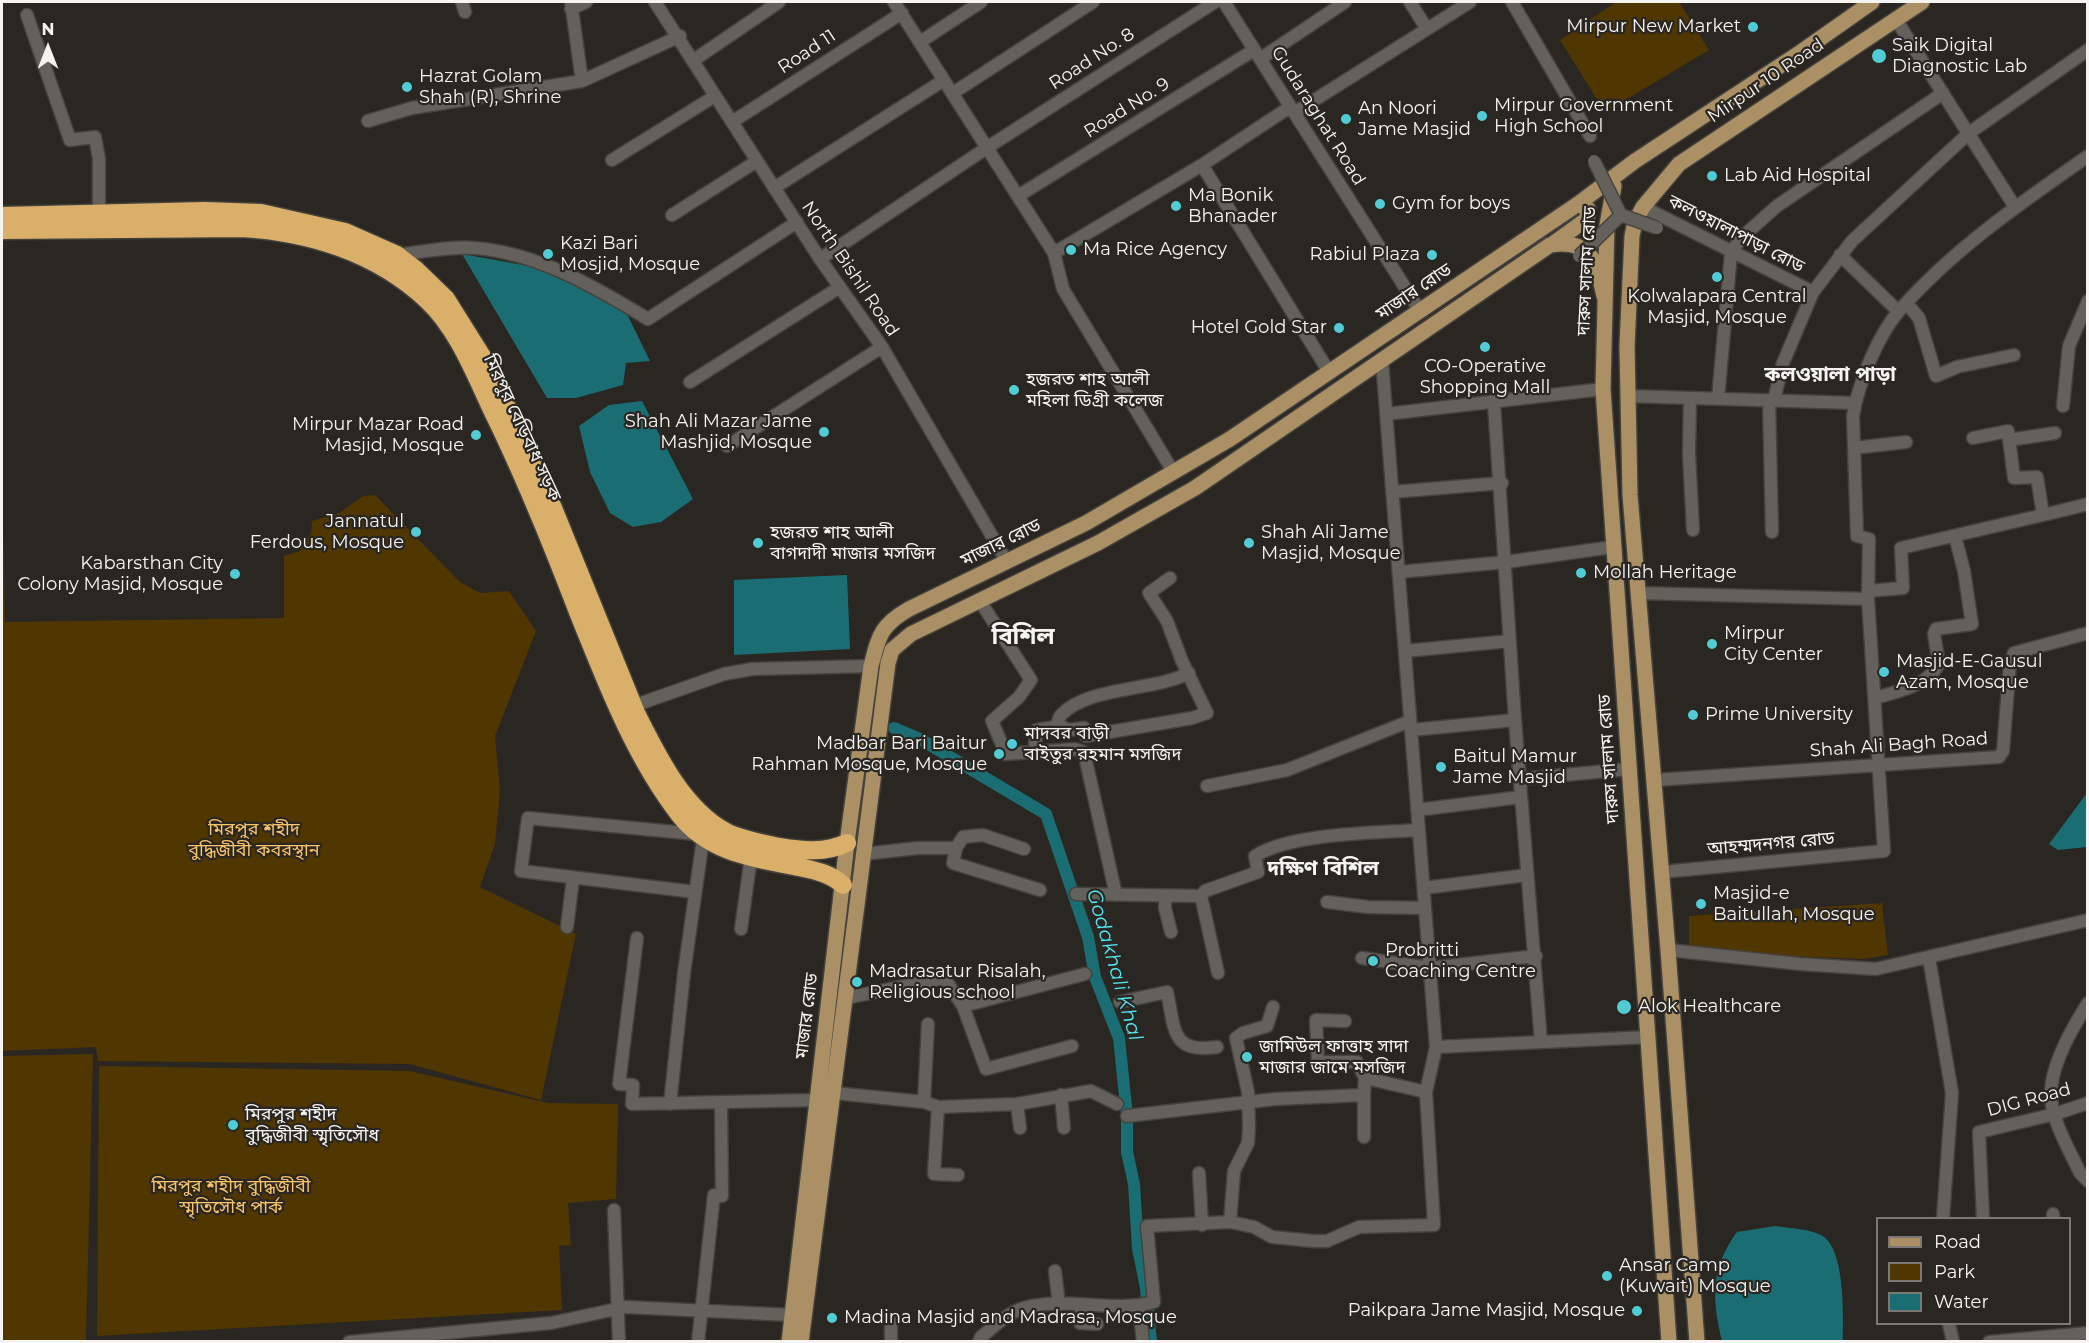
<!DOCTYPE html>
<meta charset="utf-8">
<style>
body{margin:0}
#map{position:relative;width:2089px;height:1343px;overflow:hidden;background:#2a2723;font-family:Montserrat,sans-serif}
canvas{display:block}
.frame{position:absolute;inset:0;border:3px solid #f6f4f1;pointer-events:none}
.legend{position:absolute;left:1876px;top:1217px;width:195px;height:108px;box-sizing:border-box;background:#2a2723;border:2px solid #7c7975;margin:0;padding:8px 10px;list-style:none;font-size:18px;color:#f6f4f1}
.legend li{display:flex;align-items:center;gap:12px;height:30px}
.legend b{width:30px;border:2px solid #7c7975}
.north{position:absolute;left:18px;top:18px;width:60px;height:60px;-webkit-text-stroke:4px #2a2723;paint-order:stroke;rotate:0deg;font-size:16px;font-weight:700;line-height:24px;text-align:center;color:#f6f4f1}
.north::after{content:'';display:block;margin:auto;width:21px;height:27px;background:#f6f4f1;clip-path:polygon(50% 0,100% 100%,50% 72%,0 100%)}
</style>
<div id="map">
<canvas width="2089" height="1343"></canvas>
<div class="frame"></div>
<ul class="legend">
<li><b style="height:8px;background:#aa9064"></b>Road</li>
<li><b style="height:16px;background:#503601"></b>Park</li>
<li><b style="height:16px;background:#1a6e73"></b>Water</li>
</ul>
<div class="north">N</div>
</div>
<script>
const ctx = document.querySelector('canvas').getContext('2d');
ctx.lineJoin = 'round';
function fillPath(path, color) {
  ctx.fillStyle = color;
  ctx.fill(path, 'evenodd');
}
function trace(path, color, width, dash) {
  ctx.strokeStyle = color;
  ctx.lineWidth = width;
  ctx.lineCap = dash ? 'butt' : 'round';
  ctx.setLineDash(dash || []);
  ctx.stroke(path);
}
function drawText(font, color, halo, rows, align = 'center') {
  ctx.font = font + ' Montserrat,"Noto Sans Bengali",sans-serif';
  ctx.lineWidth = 4.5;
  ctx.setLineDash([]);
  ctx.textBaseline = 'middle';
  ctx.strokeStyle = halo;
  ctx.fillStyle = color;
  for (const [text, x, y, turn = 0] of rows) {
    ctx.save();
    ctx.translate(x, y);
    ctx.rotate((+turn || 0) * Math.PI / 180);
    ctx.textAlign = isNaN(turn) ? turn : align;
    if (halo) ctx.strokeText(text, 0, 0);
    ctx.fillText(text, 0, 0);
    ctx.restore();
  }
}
const green = new Path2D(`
 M1616 2H1679L1709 50 1605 112 1560 40Z
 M2 473 5 622 284 618V556L300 551 311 533 312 521 339 513 363 496 375 495 460 582 480 593 509 591 536 631 495 736 500 791 495 844 480 887 576 934 541 1100 410 1064 98 1061 96 1047 2 1051Z
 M1882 903 1888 955 1863 959 1689 952V916Z
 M93 1054 86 1341H2V1056Z
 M99 1066 409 1071 548 1103 618 1104 616 1199 568 1203 571 1245 559 1246 562 1310 97 1336Z`);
const water = new Path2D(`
 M462 254 534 267 573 282 624 308 650 361 626 363 623 385 576 398H547Z
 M642 401 693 499 661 522 633 527 610 513 590 472 579 426 609 405Z
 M847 575 850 649 734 655V580Z
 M2087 793V847L2058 850 2049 844Z
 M1775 1226C1788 1228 1809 1229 1821 1235 1846 1248 1843 1317 1843 1341H1722C1712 1299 1710 1269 1737 1232Z`);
const canal = new Path2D(`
 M894 728 920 739 1046 814 1088 937 1095 977 1119 1038 1127 1116V1152L1134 1184 1138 1248 1146 1288 1151 1342`);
const minor = new Path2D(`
 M462 2 465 12
 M571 2 582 81
 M655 2 820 259 882 347 1007 562
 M894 2 1054 253 1063 289 1174 473
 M1224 2 1420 311
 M1410 2 1427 29
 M1512 2 1590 136
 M571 9 586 2
 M27 15 70 140 95 137 99 159V214
 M1895 18 2015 207
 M920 42 981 2
 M1260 59 1345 2
 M694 60 779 2
 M953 93 1093 2
 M1294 113 1470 2
 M368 121 412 108 582 81 680 36
 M732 122 902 13
 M612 160 715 96
 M1202 165 1329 372
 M774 188 944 80
 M1018 196 1254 50
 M1643 207 1813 292
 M672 215 757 161
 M1054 253 1202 165 1290 107
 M397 255C422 252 449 246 475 248 538 253 595 287 648 319L797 222
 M1840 255 1898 311
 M820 259 988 147 1215 2
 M1906 303 1919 318 1936 376 1957 367 2014 355
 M690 382 840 287
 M1627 396 1855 403
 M1690 398 1689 454 1693 530
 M1718 399 1731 253 1741 238 1777 206 1943 93
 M1769 400 1772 532
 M1774 400 1783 363 1813 292 1852 241 1969 133 2088 50
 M1494 403 1515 720 1541 1042
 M2063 406 2069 346 2088 301
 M1386 414 1603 389
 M2009 440 2055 433
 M727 446 882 347
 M1854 448 1906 442
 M1392 492 1502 483
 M2043 515 2088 504
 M1399 572 1506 562 1612 547
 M1868 591 1903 588 1901 548 2043 515 2037 477 2014 478 2008 431 1973 438
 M1638 593 1868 599
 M980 601 1031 680 1019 697 992 721 1006 754 1075 749 1084 752 1116 895
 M1405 651 1510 641
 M1876 698C1898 691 1927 686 1939 664L1934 634 1936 629 1972 624 1964 571 1955 536
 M633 706 724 674 752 669 871 666
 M1058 725 1069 730 1084 728 1086 736 1192 718 1207 713 1182 661 1167 621 1149 593 1170 578
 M1411 730 1515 720
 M1035 744 1037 730 1055 727C1059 723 1057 720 1061 715 1088 686 1155 691 1189 673
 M1520 779 1629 769
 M1655 780 1999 757 2003 751 2010 663 2014 653 2088 633
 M1207 786 1287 770 1410 721
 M1417 810 1521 797
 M956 848 953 863 1040 890
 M863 854 918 848H956L963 837 983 835 1024 849
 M1662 872 1884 851 1868 599 1869 539 1857 536 1853 416C1858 384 1878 335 1899 311 1952 250 2022 202 2088 156
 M1424 888 1527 875
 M695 892 521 871 528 818 696 834
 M1076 894 1201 896 1205 891 1258 872 1255 856C1292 833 1374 833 1419 830
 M1165 896V908L1171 932
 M1201 896 1218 973
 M1327 902 1368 907 1425 908
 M567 927 573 878
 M741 929 751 857
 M637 938 619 1084 633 1085 632 1104 816 1100
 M1668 950 1800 964 1876 969 2088 920
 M1362 958 1430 968 1536 956
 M1929 958 1952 1093 1943 1218
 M846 998 944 978 963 1006 986 1069 1072 1046
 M1120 1002 1167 992C1175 1029 1171 1054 1217 1047
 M2088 1003C2072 1028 2049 1068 2051 1098 2053 1123 2070 1151 2080 1173L2088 1181
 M963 1006 1085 974
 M1345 1021 1316 1020 1318 1062H1357L1365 1078
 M1436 1047 1649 1037
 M834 1093 924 1102 938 1107 1017 1104 1091 1091 1117 1104
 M1061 1095 1064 1128
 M1364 1095V1137
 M924 1102 928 1024
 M670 1104 684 973 703 839
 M1017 1104 1020 1128
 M938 1107 934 1174 958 1175
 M1127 1116 1275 1099 1364 1095 1365 1078 1426 1092
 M1199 1173 1202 1225
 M614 1210 619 1342
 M2053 1214V1218
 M1983 1218 1979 1132 2055 1114 2088 1103
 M1230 1222 1234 1171 1248 1143 1249 1127 1248 1092 1236 1038 1243 1033 1267 1026 1273 1007
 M1055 1271 1059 1305
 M1082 1304 1080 1323 1097 1324
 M1139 1306 1143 1342
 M891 1322V1342
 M1949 1324 1953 1342
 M349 1342 551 1323 626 1307 791 1315
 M698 1342 714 1195 722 1196 721 1102
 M979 1342 981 1337C994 1327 1008 1312 1024 1308 1063 1296 1114 1313 1154 1302L1147 1226 1230 1222 1254 1227 1272 1237 1313 1241H1327L1359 1227 1434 1225 1426 1092 1436 1047 1382 361
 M1989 1342 2088 1333`);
const major = new Path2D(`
 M1614 186 1607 225 1603 389 1669 1342
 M1551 245 1587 219 1588 209 1578 204
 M789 1342 847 843 871 666C879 635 881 625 909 609L1086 523 1230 439 1578 204 1635 161 1801 52 1872 2
 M801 1342 888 663 892 650 911 634 1098 543 1195 488 1550 245C1592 239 1596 261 1604 296
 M1697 1342 1668 950 1630 495 1627 346 1632 236 1635 222 1643 207 1679 164 1922 2`);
const highway = new Path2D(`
 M2 216 205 211 261 213 345 232 397 255 415 269 446 299 488 366 553 508 636 713C657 755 683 809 726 832 742 840 762 843 779 847 803 851 825 853 847 843
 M2 230 242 228C310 232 377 253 427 300 458 329 475 374 493 412 525 477 552 544 578 612 606 681 633 754 679 814 707 851 751 858 794 866 812 870 829 872 843 885`);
const minorBridge = new Path2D(`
 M1594 161 1621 215 1657 228
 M1579 256 1621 215`);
const markers = [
 [1753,27,6,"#51ccd4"],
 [1879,56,8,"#51ccd4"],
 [407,87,6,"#51ccd4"],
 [1482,116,6,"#51ccd4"],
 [1346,119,6,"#51ccd4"],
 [1712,176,6,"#51ccd4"],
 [1380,204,6,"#51ccd4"],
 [1176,206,6,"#51ccd4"],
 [1071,250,6,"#51ccd4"],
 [548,254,6,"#51ccd4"],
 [1432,255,6,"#51ccd4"],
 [1717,277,6,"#51ccd4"],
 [1339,328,6,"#51ccd4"],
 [1485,347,6,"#51ccd4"],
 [1014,390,6,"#51ccd4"],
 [824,432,6,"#51ccd4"],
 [476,435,6,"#51ccd4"],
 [416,532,6,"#51ccd4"],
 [758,543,6,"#51ccd4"],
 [1249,543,6,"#51ccd4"],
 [1581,573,6,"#51ccd4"],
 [235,574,6,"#51ccd4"],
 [1712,644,6,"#51ccd4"],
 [1884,672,6,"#51ccd4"],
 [1693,715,6,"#51ccd4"],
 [1012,744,6,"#51ccd4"],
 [999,754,6,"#51ccd4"],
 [1441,767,6,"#51ccd4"],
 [1701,904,6,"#51ccd4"],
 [1373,961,6,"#51ccd4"],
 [857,982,6,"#51ccd4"],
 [1624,1007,8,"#51ccd4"],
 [1247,1057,6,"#51ccd4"],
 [233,1125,6,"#51ccd4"],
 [1607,1276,6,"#51ccd4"],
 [1637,1311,6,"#51ccd4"],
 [832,1318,6,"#51ccd4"]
];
const poiNames = [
 ["Mirpur New Market",1741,27,"right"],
 ["Saik Digital",1892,46],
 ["Diagnostic Lab",1892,67],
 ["Hazrat Golam",419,77],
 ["Shah (R), Shrine",419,98],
 ["Mirpur Government",1494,106],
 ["High School",1494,127],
 ["An Noori",1358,109],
 ["Jame Masjid",1358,130],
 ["Lab Aid Hospital",1724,176],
 ["Ma Bonik",1188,196],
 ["Bhanader",1188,217],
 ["Gym for boys",1392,204],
 ["Kazi Bari",560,244],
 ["Mosjid, Mosque",560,265],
 ["Ma Rice Agency",1083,250],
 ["Rabiul Plaza",1420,255,"right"],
 ["Kolwalapara Central",1717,297,"center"],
 ["Masjid, Mosque",1717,318,"center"],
 ["Hotel Gold Star",1327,328,"right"],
 ["CO-Operative",1485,367,"center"],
 ["Shopping Mall",1485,388,"center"],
 ["হজরত শাহ আলী",1026,380],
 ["মহিলা ডিগ্রী কলেজ",1026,401],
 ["Shah Ali Mazar Jame",812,422,"right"],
 ["Mashjid, Mosque",812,443,"right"],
 ["Mirpur Mazar Road",464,425,"right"],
 ["Masjid, Mosque",464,446,"right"],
 ["Jannatul",404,522,"right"],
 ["Ferdous, Mosque",404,543,"right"],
 ["হজরত শাহ আলী",770,533],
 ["বাগদাদী মাজার মসজিদ",770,554],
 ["Shah Ali Jame",1261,533],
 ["Masjid, Mosque",1261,554],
 ["Kabarsthan City",223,564,"right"],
 ["Colony Masjid, Mosque",223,585,"right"],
 ["Mollah Heritage",1593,573],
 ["Mirpur",1724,634],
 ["City Center",1724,655],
 ["Masjid-E-Gausul",1896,662],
 ["Azam, Mosque",1896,683],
 ["Prime University",1705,715],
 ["মাদবর বাড়ী",1024,734],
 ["বাইতুর রহমান মসজিদ",1024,755],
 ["Madbar Bari Baitur",987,744,"right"],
 ["Rahman Mosque, Mosque",987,765,"right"],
 ["Baitul Mamur",1453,757],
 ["Jame Masjid",1453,778],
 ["Masjid-e",1713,894],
 ["Baitullah, Mosque",1713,915],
 ["Probritti",1385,951],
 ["Coaching Centre",1385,972],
 ["Madrasatur Risalah,",869,972],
 ["Religious school",869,993],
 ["Alok Healthcare",1638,1007],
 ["জামিউল ফাত্তাহ সাদা",1259,1047],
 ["মাজার জামে মসজিদ",1259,1068],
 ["মিরপুর শহীদ",245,1115],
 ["বুদ্ধিজীবী স্মৃতিসৌধ",245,1136],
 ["Ansar Camp",1619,1266],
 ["(Kuwait) Mosque",1619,1287],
 ["Paikpara Jame Masjid, Mosque",1625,1311,"right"],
 ["Madina Masjid and Madrasa, Mosque",844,1318]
];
const streetNames = [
 ["Road 11",807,52,-33],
 ["Road No. 8",1092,59,-33],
 ["Mirpur 10 Road",1766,81,-34],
 ["Road No. 9",1127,108,-32],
 ["Gudaraghat Road",1318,116,58],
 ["কলওয়ালাপাড়া রোড",1736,234,27],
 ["North Bishil Road",850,269,56],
 ["দারুস সালাম রোড",1587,271,-87],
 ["মাজার রোড",1414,292,-34],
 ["মিরপুর বেড়িবাধ সড়ক",522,428,65],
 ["মাজার রোড",1001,543,-26],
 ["Shah Ali Bagh Road",1899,745,-4],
 ["দারুস সালাম রোড",1609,759,-94],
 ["আহম্মদনগর রোড",1771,844,-5],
 ["মাজার রোড",807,1016,-83],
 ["DIG Road",2029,1100,-15]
];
const parkNames = [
 ["মিরপুর শহীদ",254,830],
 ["বুদ্ধিজীবী কবরস্থান",254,851],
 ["মিরপুর শহীদ বুদ্ধিজীবী",231,1187],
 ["স্মৃতিসৌধ পার্ক",231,1208]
];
const neighbourhoodNames = [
 ["কলওয়ালা পাড়া",1830,375]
];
const waterNames = [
 ["Godakhali Khal",1114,965,74]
];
const quarterNames = [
 ["দক্ষিণ বিশিল",1323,869]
];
const districtNames = [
 ["বিশিল",1023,637]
];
fillPath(green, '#503601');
fillPath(water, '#1a6e73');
trace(canal, '#1a6e73', 12);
trace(minor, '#45423e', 15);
trace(major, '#45423e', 18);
trace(highway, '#45423e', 21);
trace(minor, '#64615c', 12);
trace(major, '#aa9064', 15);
trace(highway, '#d9af69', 18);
trace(minorBridge, '#45423e', 15, []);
trace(minorBridge, '#64615c', 12);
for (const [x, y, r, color] of markers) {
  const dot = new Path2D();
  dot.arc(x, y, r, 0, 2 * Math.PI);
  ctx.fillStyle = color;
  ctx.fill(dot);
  trace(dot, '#2a2723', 2);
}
drawText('18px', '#f6f4f1', '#2a2723', poiNames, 'left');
drawText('18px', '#f6f4f1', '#2a2723', streetNames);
drawText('18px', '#fac569', '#2a2723', parkNames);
drawText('bold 20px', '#f6f4f1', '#2a2723', neighbourhoodNames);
drawText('italic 20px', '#51e8f2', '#2a2723', waterNames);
drawText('bold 21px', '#f6f4f1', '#2a2723', quarterNames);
drawText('bold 24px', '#f6f4f1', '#2a2723', districtNames);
</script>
